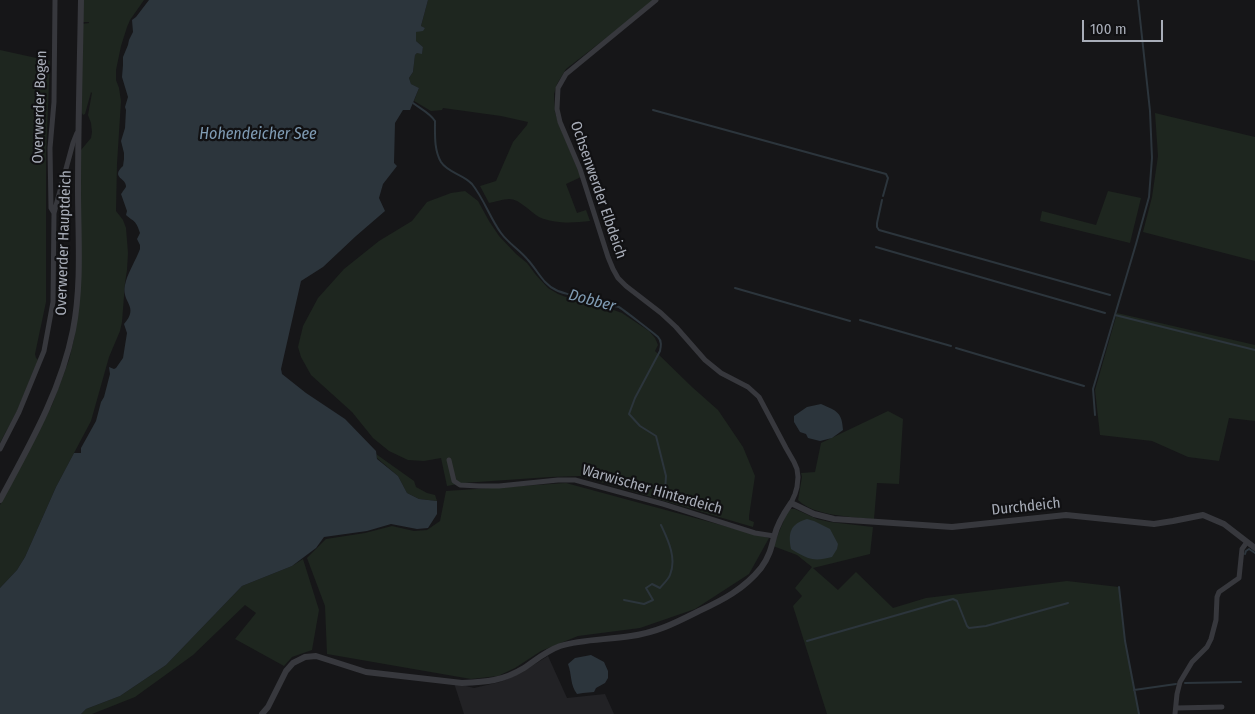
<!DOCTYPE html>
<style>
body{margin:0}
#map{position:relative;width:1255px;height:714px;overflow:hidden;background:#161618;font-family:"Fira Sans Condensed",sans-serif}
canvas{display:block}
.scale{position:absolute;left:1082px;top:20px;width:81px;height:22px;box-sizing:border-box;border:2px solid #a8adb8;border-top:0;padding-left:6px;font-size:15px;line-height:18px;white-space:nowrap;color:#a8adb8;-webkit-text-stroke:4px #111113;paint-order:stroke}
</style>
<div id="map">
<canvas width="1255" height="714"></canvas>
<div class="scale">100 m</div>
</div>
<script>
const ctx = document.querySelector('canvas').getContext('2d');
ctx.lineJoin = 'round';
function fillPath(path, color) {
  ctx.fillStyle = color;
  ctx.fill(path, 'evenodd');
}
function trace(path, color, width, dash) {
  ctx.strokeStyle = color;
  ctx.lineWidth = width;
  ctx.lineCap = dash ? 'butt' : 'round';
  ctx.setLineDash(dash || []);
  ctx.stroke(path);
}
function drawText(font, color, halo, rows, align = 'center') {
  ctx.font = font + ' "Fira Sans Condensed",sans-serif';
  ctx.lineWidth = 4.5;
  ctx.setLineDash([]);
  ctx.textBaseline = 'middle';
  ctx.strokeStyle = halo;
  ctx.fillStyle = color;
  for (const [text, x, y, turn = 0] of rows) {
    ctx.save();
    ctx.translate(x, y);
    ctx.rotate((+turn || 0) * Math.PI / 180);
    ctx.textAlign = isNaN(turn) ? turn : align;
    if (halo) ctx.strokeText(text, 0, 0);
    ctx.fillText(text, 0, 0);
    ctx.restore();
  }
}
const built = new Path2D(`
 M548 656 567 698 605 694 614 714H464L454 683 474 688 500 682 519 674Z`);
const green = new Path2D(`
 M82 0H144L130 20 127 27 121 46 116 70V80L119 88 121 101 117 164 116 211 123 220 126 228 128 253 127 270 125 283 122 322 120 331 109 357 91 421 56 487 25 557 17 570 0 588V505L52 405 69 360 74 339 81 274V150L91 138 92 132 91 123 88 115 92 93 91 92 85 114 83 115 82 113V24L89 23V22H82Z
 M428 0H653L636 15 566 69 557 84 554 94 555 112 559 125 581 177 566 184 577 213 586 210 590 221C574 223 554 224 539 217 530 212 520 199 509 199 503 199 495 202 489 203L480 186 496 181 513 142 527 125 528 122 501 116 443 108 442 110 431 111 414 101 419 88 411 84 409 78 413 72 415 55 417 53H422L423 47 416 41V32L425 28 421 26Z
 M0 50 50 61 46 155V302L35 354 36 358 38 360 17 411 0 443Z
 M1155 113 1255 137V261L1143 232 1152 197 1158 156Z
 M465 191 478 201 489 221 499 236 516 254 527 263 536 275 548 288 558 294 582 303 608 308 622 313 649 331 655 338 658 345 655 351 692 387 718 410 743 447 755 476 749 516V520L754 522 753 527 580 476 550 477 463 483 447 486 441 458 424 461 408 460 389 451 373 438 352 412 311 375 301 357 298 347 303 326 318 298 344 269 379 241 412 221 427 202 451 193Z
 M1108 191 1141 198 1130 243 1040 221 1042 211 1096 225Z
 M1117 313 1255 345V421L1229 418 1219 461 1188 457 1152 441 1100 435 1095 390Z
 M888 411 903 419 899 484 877 483 874 519C853 517 813 516 798 500L802 477 801 473 815 472 821 443Z
 M376 454 414 481 416 487 427 493 435 495 437 501 419 499 407 493 398 476 377 458Z
 M566 483 769 538 749 574 695 609 640 628 578 636 541 651 515 668 498 676 471 679 327 654 325 606 307 558 326 539 365 533 392 526 414 531 427 530 440 521 446 491Z
 M791 509H795L817 519 830 522 873 527 870 554 813 568 838 590 856 572 893 608 926 598 1067 581 1119 587 1125 641 1139 714H827L793 606 802 596 795 588 812 567 797 555 773 546 787 513Z
 M303 559 319 610 312 650 292 657 284 666 235 639 256 613 245 605 193 655 135 697 92 714H81L86 709 120 696 166 665 242 586 292 566Z`);
const water = new Path2D(`
 M149 0H428L421 26 425 28 423 31 416 32V41L423 47 422 54 417 53 415 55 413 72 409 78 411 84 419 88 410 110H403L395 123 394 163 397 166 383 184 379 198 385 211 356 236 323 267 301 281 281 369 282 374 306 393 345 419 376 451 377 459 398 476 407 493 419 499 437 501V514L428 528 417 529 391 524 367 531 324 537 316 548 292 566 242 586 166 665 120 696 86 709 81 714H0V588L17 570 25 557 56 487 74 453H81V448L96 421 101 402 104 397 110 374 109 367 114 369 116 368 123 358 127 333 124 324C140 306 121 303 125 285 127 274 136 260 140 249V245L137 239 140 233C136 220 134 222 126 215L127 211 121 194C122 193 125 188 126 187 127 178 110 178 123 166L124 159V153L121 141 125 128 126 110 125 107 128 97 122 77 123 65V57L128 45 129 40 133 32 132 20 136 17Z
 M821 404C837 411 842 412 843 430L832 438 820 441 808 438 806 434 800 432 794 422V416L807 407Z
 M807 519 814 521 830 529 838 544 837 549 832 557C813 562 808 559 791 549 788 533 790 524 807 519Z
 M591 655 604 662 608 671V678L605 683 596 688 594 692 583 693 577 694C570 685 572 675 568 664L575 658Z`);
const stream = new Path2D(`
 M413 103C421 109 430 113 435 121 435 135 434 150 441 162 448 173 463 174 472 184 484 199 490 218 501 233 509 244 520 250 528 260 538 271 543 284 556 290 562 293 569 294 574 296 579 298 584 301 588 303 598 305 609 304 619 307 621 308 655 334 658 337 662 341 661 346 660 351L635 398 629 414 640 426 656 436 666 476 665 492
 M653 110 886 174 888 178 883 196
 M882 200 877 223V227L879 230 1110 295
 M876 247 1105 313
 M735 288 850 321
 M1115 315 1255 350
 M860 320 951 346
 M956 348 1084 386
 M1095 415 1093 389 1136 244 1149 197 1152 158 1150 111 1138 0
 M1245 554 1246 551 1249 549 1255 553
 M1119 587 1125 641 1139 714
 M624 600 644 604 653 600 646 588 652 584 660 588C663 584 668 580 670 575 677 558 668 540 661 525
 M807 641 953 599 957 601 967 626 969 628 986 626 1068 603
 M1185 683 1241 682
 M1134 690 1176 684`);
const minor = new Path2D(`
 M656 0 566 74 558 88 557 109 560 122 580 169 608 257 613 269 618 278 626 286 661 313 676 327 705 360 721 373 748 387 759 397 786 448 794 462 797 469 798 477 797 487 795 494 791 503
 M54 213 51 208 50 148 54 102 55 0
 M0 449 19 412 44 351 53 302 54 213 73 143 77 133
 M449 460 454 481 460 485 479 486H499L558 480H575L663 504 755 533 774 536
 M1176 708 1222 707
 M1175 714 1177 694 1180 682 1192 662 1207 647 1211 639 1216 620 1217 597 1219 592 1239 578 1242 549 1247 542`);
const tertiary = new Path2D(`
 M0 500C29 446 61 391 73 330 82 284 78 236 78 190 78 127 80 63 81 0
 M262 714 268 707 286 671 293 663 305 657 316 656 366 672 462 683C486 682 503 681 524 668 536 660 546 651 560 646 583 639 607 640 631 636 658 632 675 623 699 611 723 600 744 589 761 568 769 557 771 549 774 537 777 525 784 513 791 503L814 514 834 519 952 527 1066 515 1154 524 1173 521 1203 515 1224 524 1255 548`);
const streetNames = [
 ["Overwerder Bogen",40,107,-88],
 ["Ochsenwerder Elbdeich",598,190,71],
 ["Overwerder Hauptdeich",64,243,-88],
 ["Warwischer Hinterdeich",652,490,16],
 ["Durchdeich",1026,507,-6]
];
const waterNames = [
 ["Hohendeicher See",258,135],
 ["Dobber",592,301,15]
];
fillPath(built, '#222225');
fillPath(green, '#1e261f');
fillPath(water, '#2c353c');
trace(stream, '#2c353c', 2);
trace(minor, '#37383d', 5);
trace(tertiary, '#37383d', 6);
drawText('15px', '#a8adb8', '#111113', streetNames);
drawText('italic 16px', '#7f9bb3', '#111113', waterNames);
</script>
